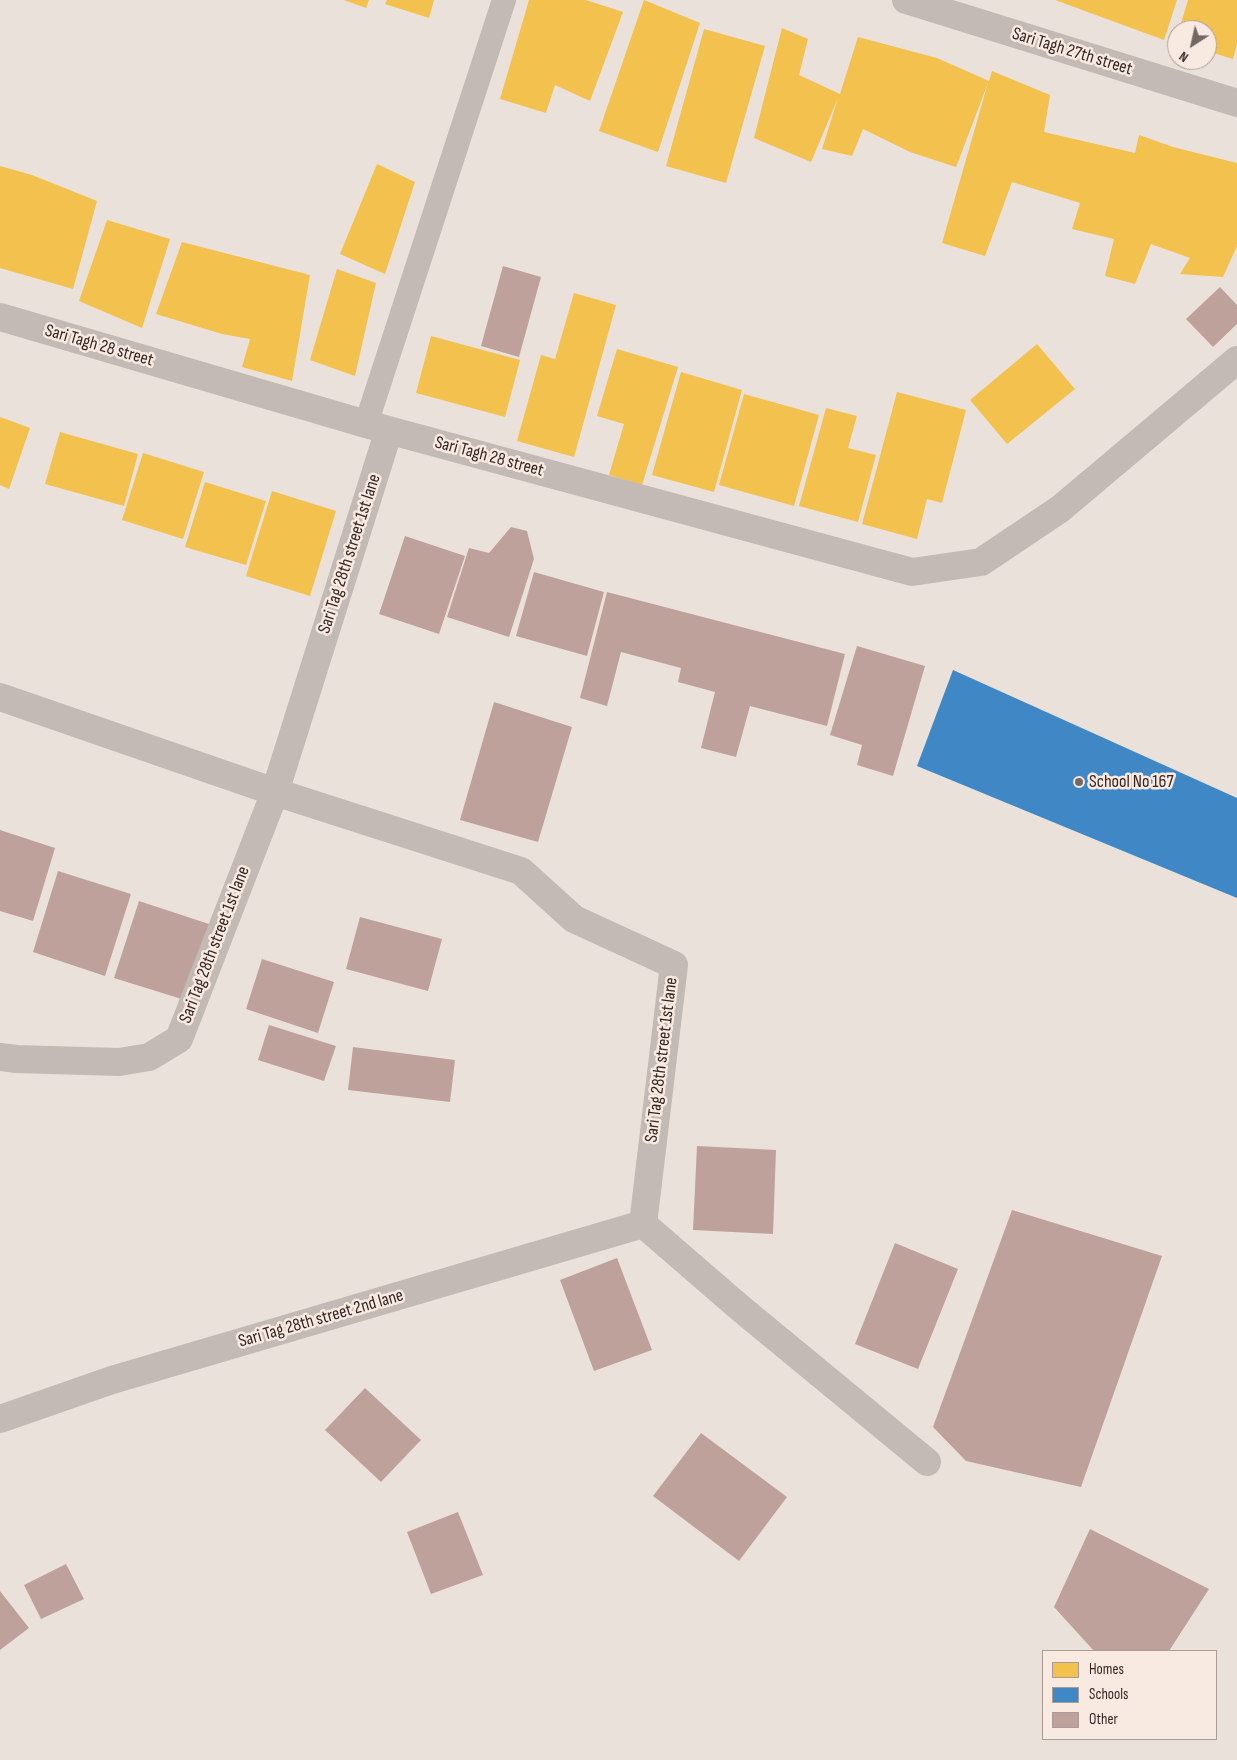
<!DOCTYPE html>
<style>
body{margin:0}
#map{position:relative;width:1237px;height:1760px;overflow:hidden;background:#ebe1db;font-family:"Sofia Sans Condensed",sans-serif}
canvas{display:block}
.legend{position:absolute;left:1042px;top:1650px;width:175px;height:90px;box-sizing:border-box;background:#f9eae1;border:1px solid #aa9c95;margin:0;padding:6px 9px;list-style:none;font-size:15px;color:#332624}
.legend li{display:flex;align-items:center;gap:10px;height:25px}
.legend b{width:25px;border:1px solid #aa9c95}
.north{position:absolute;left:1167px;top:20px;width:50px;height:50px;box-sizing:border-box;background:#f9eae1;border:1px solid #aa9c95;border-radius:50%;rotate:215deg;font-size:14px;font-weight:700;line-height:20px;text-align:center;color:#332624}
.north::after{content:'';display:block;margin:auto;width:18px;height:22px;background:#736764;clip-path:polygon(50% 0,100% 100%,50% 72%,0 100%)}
</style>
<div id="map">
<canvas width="1237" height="1760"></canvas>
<ul class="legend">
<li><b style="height:14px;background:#f2c14e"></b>Homes</li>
<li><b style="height:14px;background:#3f88c5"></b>Schools</li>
<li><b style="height:14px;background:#bfa19c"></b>Other</li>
</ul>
<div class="north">N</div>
</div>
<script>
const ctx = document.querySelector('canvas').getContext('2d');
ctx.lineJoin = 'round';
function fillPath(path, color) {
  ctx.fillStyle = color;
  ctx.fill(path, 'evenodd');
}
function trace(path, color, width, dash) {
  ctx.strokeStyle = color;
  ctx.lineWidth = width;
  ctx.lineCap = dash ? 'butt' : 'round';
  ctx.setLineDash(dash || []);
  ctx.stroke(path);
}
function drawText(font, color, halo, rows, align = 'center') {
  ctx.font = font + ' "Sofia Sans Condensed",sans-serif';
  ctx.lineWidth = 5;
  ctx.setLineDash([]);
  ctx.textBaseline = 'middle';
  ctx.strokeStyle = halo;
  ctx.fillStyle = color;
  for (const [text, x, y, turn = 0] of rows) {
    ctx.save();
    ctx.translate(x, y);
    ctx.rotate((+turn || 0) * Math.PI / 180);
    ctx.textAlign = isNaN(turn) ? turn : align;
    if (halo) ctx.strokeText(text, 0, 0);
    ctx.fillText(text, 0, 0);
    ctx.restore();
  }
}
const homes = new Path2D(`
 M344 0H369L366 8Z
 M387 0H434L429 18 385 4Z
 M529 0H586L623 12 590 101 555 85 546 113 500 99Z
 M644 0 700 23 658 152 599 131Z
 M1055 0H1177L1164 40Z
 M1188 0H1237V44L1233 59 1207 51V30H1179Z
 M782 28 808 39 799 75 840 94 858 37 937 58 989 81 992 71 1050 95 1044 132 1135 153 1139 135 1173 147 1237 163V246L1223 277 1180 274 1190 258 1151 244 1135 284 1105 276 1114 239 1072 229 1080 203 1012 182 985 256 942 243 988 83 956 167 910 152 863 129 852 156 822 149 838 98 811 162 754 138Z
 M704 29 765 46 726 183 666 166Z
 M377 164 415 182 385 274 340 254Z
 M0 166 32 175 97 201 73 289 0 268Z
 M107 220 170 239 142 328 79 301Z
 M182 242 310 275 292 381 242 367 250 339 222 334 156 314Z
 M337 269 376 283 355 376 310 360Z
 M574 293 616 305 574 457 517 441 541 355 555 359Z
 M431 336 520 360 505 417 416 393Z
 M1037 344 1075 389 1007 444 970 400Z
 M617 349 678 367 642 485 609 475 624 424 597 416Z
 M681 372 742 390 714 492 652 475Z
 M897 392 966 410 942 503 927 499 917 539 862 524Z
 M744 394 819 415 794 506 719 485Z
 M826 408 857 416 848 448 876 455 858 522 799 506Z
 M0 417 30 428 9 489 0 485Z
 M60 432 138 454 124 506 45 484Z
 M143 453 204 472 183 539 122 520Z
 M205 482 266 501 246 565 185 547Z
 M272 491 336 511 310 596 246 576Z`);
const schools = new Path2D(`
 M953 670 1237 798V898L917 766Z`);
const building = new Path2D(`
 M503 266 541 277 519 357 481 346Z
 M1220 287 1237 305V324L1213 347 1186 319Z
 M511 527 527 531 534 559 509 637 447 617 469 548 489 553Z
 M405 536 465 556 439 634 379 614Z
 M534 572 604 592 587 656 516 636Z
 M607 592 845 654 827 726 750 706 736 757 701 748 715 692 678 682 681 668 621 652 607 706 580 698Z
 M857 646 925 666 893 776 857 765 862 745 830 735Z
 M494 702 572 727 538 842 460 820Z
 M0 830 55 848 33 921 0 911Z
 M58 871 131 894 105 976 33 952Z
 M139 901 212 925 188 1001 114 978Z
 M360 917 442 939 428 991 346 969Z
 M262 959 334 982 318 1033 246 1009Z
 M269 1025 336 1046 324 1081 258 1060Z
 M353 1047 455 1060 450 1102 348 1090Z
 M697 1146 776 1150 773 1234 693 1230Z
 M1012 1210 1162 1256 1081 1487 966 1461 933 1427Z
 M895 1243 958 1269 918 1369 855 1344Z
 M617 1258 652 1350 594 1371 560 1280Z
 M365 1388 421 1440 381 1482 325 1430Z
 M701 1433 787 1497 739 1561 653 1496Z
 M458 1512 483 1575 431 1594 407 1532Z
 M1090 1529 1209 1589 1169 1651H1094L1054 1607Z
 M66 1564 84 1599 41 1619 24 1585Z
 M0 1591 29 1628 0 1650Z`);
const lane = new Path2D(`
 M366 424 504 0`);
const street = new Path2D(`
 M906 0 1237 103
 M0 317 366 424 912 572 981 562 1060 509 1237 360
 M0 697 275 792 521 871 574 919 674 965 643 1224
 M0 1057 16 1059 119 1062 149 1057 179 1039 275 792 389 430
 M643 1224 739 1307 927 1462
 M0 1419 112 1380 643 1224`);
const markers = [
 [1079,782,5,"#736764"]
];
const streetNames = [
 ["Sari Tagh 27th street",1072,52,17],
 ["Sari Tagh 28 street",99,346,16],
 ["Sari Tagh 28 street",489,457,15],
 ["Sari Tag 28th street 1st lane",350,554,-72],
 ["Sari Tag 28th street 1st lane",215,945,-69],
 ["Sari Tag 28th street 1st lane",662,1060,-83],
 ["Sari Tag 28th street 2nd lane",321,1319,-16]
];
const poiNames = [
 ["School No 167",1089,782]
];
fillPath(homes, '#f2c14e');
fillPath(schools, '#3f88c5');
fillPath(building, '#bfa19c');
trace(lane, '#c3b9b5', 24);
trace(street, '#c3b9b5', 28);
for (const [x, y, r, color] of markers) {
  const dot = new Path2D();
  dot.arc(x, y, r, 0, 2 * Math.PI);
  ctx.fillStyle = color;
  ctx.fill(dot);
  trace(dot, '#f9eae1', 2);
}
drawText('18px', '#332624', '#f9eae1', streetNames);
drawText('18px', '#332624', '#f9eae1', poiNames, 'left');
</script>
